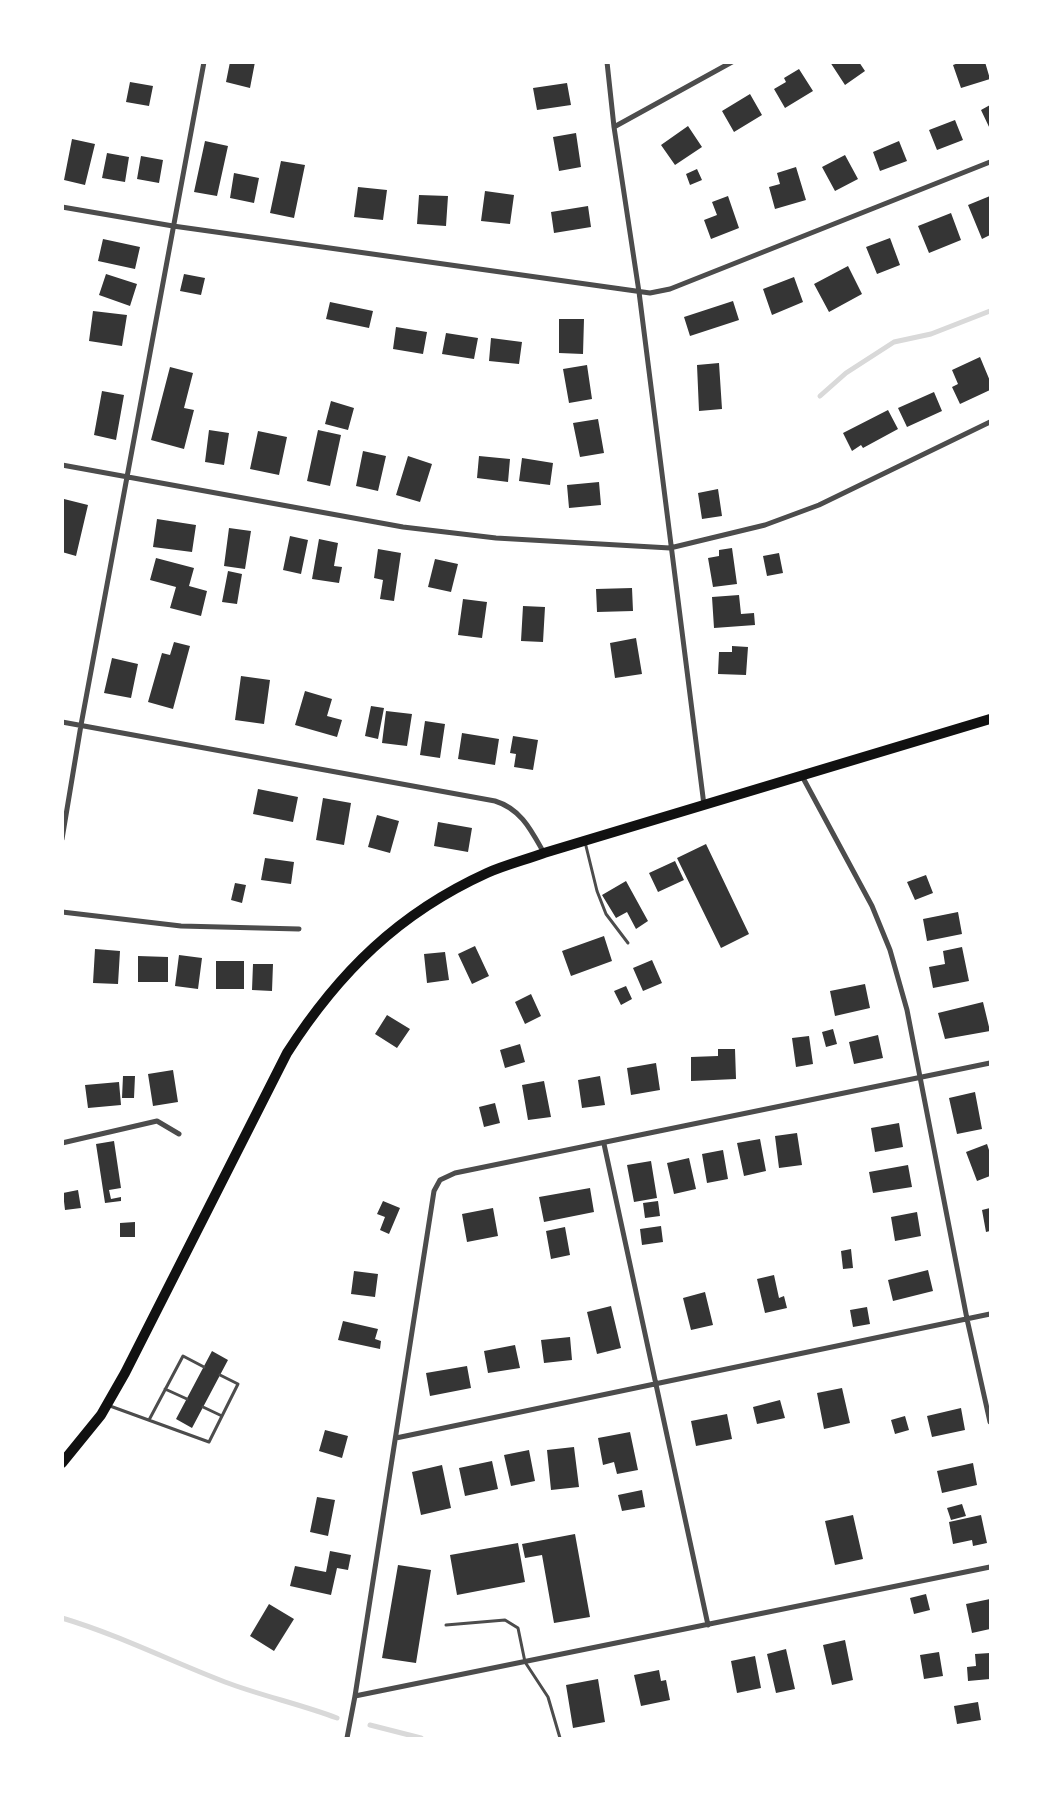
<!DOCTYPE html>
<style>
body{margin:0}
#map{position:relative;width:1053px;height:1801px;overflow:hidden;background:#fff;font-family:"Libre Baskerville",serif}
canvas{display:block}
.frame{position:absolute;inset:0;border:64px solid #fff;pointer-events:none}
</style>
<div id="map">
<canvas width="1053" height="1801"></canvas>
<div class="frame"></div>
</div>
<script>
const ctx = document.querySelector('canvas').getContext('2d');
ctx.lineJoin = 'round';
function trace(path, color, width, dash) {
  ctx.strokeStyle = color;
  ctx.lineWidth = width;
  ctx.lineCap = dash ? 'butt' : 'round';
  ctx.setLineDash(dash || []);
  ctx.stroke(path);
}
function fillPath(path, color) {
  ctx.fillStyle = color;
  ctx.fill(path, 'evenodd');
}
const stream = new Path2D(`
 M820 396 846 373 894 342 931 334 990 311
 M62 1618C119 1635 170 1661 225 1682 262 1696 300 1704 337 1718
 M370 1725 421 1738`);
const building = new Path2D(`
 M230 62H255L250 88 226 82Z
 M830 62H859L865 71 845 85Z
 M961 62H985L990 79 961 88 953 65Z
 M799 69 813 91 785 108 774 89 786 82 784 78Z
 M130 82 153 86 149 106 126 102Z
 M567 83 571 105 537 110 533 88Z
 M750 94 762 115 734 132 722 111Z
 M990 105V129L981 110Z
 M955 120 963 140 937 150 929 130Z
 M688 126 702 147 675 165 661 145Z
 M576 133 581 167 559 171 553 137Z
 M72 139 95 144 85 185 64 180Z
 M205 141 228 146 217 196 194 192Z
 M899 141 907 161 880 171 873 152Z
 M107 153 129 157 125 182 102 178Z
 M845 155 858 179 835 191 822 167Z
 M141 156 163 160 159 183 137 179Z
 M281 161 305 165 294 218 270 213Z
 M796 167 806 200 775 209 769 187 780 184 777 173Z
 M697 169 702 180 690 185 686 174Z
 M234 173 259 178 254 203 230 198Z
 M358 187 387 190 383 220 354 217Z
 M485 191 514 195 510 224 481 221Z
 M419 195 448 196 446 226 417 224Z
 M728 196 739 228 711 239 704 220 717 215 712 202Z
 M990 196V235L982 239 968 205Z
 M588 206 591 227 554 233 551 212Z
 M951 213 961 240 929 253 918 226Z
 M890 238 900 265 877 274 866 247Z
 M103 239 140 247 135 269 98 261Z
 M848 266 862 294 829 312 814 284Z
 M106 274 137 284 130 306 99 295Z
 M184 274 205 278 201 295 180 291Z
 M794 277 803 302 772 315 763 289Z
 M733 301 739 320 690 336 684 317Z
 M330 302 373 311 369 328 326 319Z
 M93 311 127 315 122 346 89 341Z
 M559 319H584L583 354 559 353Z
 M396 327 427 332 423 354 393 349Z
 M446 333 478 338 474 359 442 354Z
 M491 338 522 342 519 364 489 361Z
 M980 357 990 381V390L960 404 952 387 958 384 952 370Z
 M719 363 722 409 699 411 697 365Z
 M587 365 592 399 569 403 563 369Z
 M170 367 193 373 184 408 194 410 184 449 151 440Z
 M102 391 124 395 116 440 94 435Z
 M934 392 942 411 907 427 898 408Z
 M331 401 354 408 348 430 325 424Z
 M888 410 898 429 863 448 861 445 852 451 843 433Z
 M598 419 604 453 580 457 573 423Z
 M209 430 229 433 224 465 205 462Z
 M318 430 341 435 330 486 307 481Z
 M258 431 287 437 279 475 250 469Z
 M363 451 386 456 378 491 356 486Z
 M408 456 432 464 420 502 396 495Z
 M479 456 510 459 508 482 477 478Z
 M522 458 553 463 550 485 519 481Z
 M599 482 601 505 569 508 567 485Z
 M718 489 722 516 702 519 698 493Z
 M64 499 88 505 76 556 62 552Z
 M157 519 196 525 192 552 153 547Z
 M229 528 251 531 245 569 224 566Z
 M290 536 308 540 301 574 283 570Z
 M319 539 338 543 334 566 342 567 339 583 312 579Z
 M732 548 737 584 713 587 708 558 719 556V550Z
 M378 549 401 553 394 601 380 599 383 580 374 578Z
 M779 553 783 573 767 576 763 556Z
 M156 558 194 568 189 586 207 591 201 616 170 608 176 587 150 580Z
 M435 559 458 564 451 592 428 587Z
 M228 571 242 574 237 604 222 602Z
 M632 588 633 611 597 612 596 589Z
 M739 595 741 614 754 613 755 625 714 628 712 597Z
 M463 599 487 602 482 638 458 635Z
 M523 606 545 607 543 642 521 641Z
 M636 638 642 674 615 678 610 643Z
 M174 642 190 646 173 709 148 702 162 653 170 655Z
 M732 646 748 647 746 675 718 674 719 652H732Z
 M112 658 138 664 131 698 104 693Z
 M241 676 270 680 264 724 235 720Z
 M305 691 332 699 327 716 342 720 337 737 295 725Z
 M371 706 384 708 378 739 365 736Z
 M386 711 412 714 407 746 382 743Z
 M425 721 445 724 440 758 420 755Z
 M462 733 499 739 495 765 458 759Z
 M513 736 538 740 533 770 514 767 516 754 510 753Z
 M258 789 298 797 293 822 253 814Z
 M323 798 351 803 344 845 316 840Z
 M377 815 399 821 390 853 368 847Z
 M438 822 472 828 468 852 434 846Z
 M706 844 749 934 721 948 677 858Z
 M265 858 294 862 291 884 261 880Z
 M675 861 684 880 658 892 649 873Z
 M926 875 933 893 915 900 907 882Z
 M626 881 648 921 636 929 627 912 616 918 602 895Z
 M235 883 246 885 242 903 231 900Z
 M958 912 962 934 927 941 923 919Z
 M604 936 612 961 571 976 562 951Z
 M475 946 489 976 472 984 458 954Z
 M962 947 969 981 933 988 929 967 945 964 943 951Z
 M95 949 120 951 118 984 93 983Z
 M445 952 449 980 427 983 424 954Z
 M179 955 202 958 198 989 175 986Z
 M138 956 168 957V982H138Z
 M652 960 662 983 643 991 633 968Z
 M216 961H244V989H216Z
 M253 964H273L272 991 252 990Z
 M865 984 870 1008 835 1016 830 991Z
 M626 986 632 999 621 1005 614 991Z
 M531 994 541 1016 525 1024 515 1002Z
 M983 1002 990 1031 945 1039 938 1013Z
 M387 1015 410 1029 397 1048 375 1034Z
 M833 1029 837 1044 826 1047 822 1032Z
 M878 1035 883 1058 854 1064 849 1042Z
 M809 1036 813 1064 796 1067 792 1038Z
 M520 1044 525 1062 505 1068 500 1050Z
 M718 1049H735L736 1079 691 1081V1057L718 1056Z
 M656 1063 660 1090 631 1095 627 1068Z
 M173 1070 178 1102 153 1106 148 1074Z
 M123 1076H135L134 1098H122Z
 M600 1076 605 1105 582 1108 578 1080Z
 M544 1081 551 1117 528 1120 522 1085Z
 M119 1082 121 1105 88 1108 85 1085Z
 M975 1092 982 1129 957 1134 949 1098Z
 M495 1103 500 1123 484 1127 479 1107Z
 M899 1123 903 1147 875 1152 871 1128Z
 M797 1133 802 1165 779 1168 775 1136Z
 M760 1139 766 1171 744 1176 737 1143Z
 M114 1141 121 1188 109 1190 111 1199 121 1197V1201L105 1203 96 1144Z
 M987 1144 990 1153V1176L977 1181 966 1152Z
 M723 1150 728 1179 707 1183 702 1154Z
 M689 1158 696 1189 674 1194 667 1163Z
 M651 1161 657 1198 634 1202 627 1165Z
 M908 1165 912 1187 873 1193 869 1172Z
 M590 1188 594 1212 544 1222 539 1197Z
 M78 1190 81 1208 65 1210 63 1193Z
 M383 1201 400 1208 389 1234 380 1230 385 1217 377 1214Z
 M658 1201 660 1216 645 1218 643 1203Z
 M493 1208 498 1236 467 1242 462 1214Z
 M990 1208V1231L986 1232 982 1210Z
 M917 1212 921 1236 895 1241 891 1217Z
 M135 1222V1237H120V1223Z
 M661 1226 663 1242 642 1245 640 1229Z
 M565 1227 570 1255 551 1259 546 1231Z
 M851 1249 853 1268 843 1269 841 1251Z
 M928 1270 933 1291 893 1301 888 1280Z
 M354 1271 378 1274 375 1297 351 1294Z
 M774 1275 779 1298 784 1296 787 1308 765 1313 757 1279Z
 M705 1292 713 1325 691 1330 683 1298Z
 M611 1306 621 1348 597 1354 587 1312Z
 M867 1307 870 1324 853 1327 850 1310Z
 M343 1321 378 1329 375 1339 381 1341 380 1349 338 1340Z
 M570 1337 572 1360 544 1363 541 1340Z
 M515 1345 520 1368 488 1373 484 1351Z
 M212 1351 228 1360 192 1428 176 1419Z
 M467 1366 471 1388 430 1396 426 1373Z
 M842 1388 850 1423 824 1429 817 1393Z
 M780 1400 785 1418 757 1424 753 1407Z
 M961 1408 965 1430 932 1437 927 1416Z
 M727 1414 732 1439 696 1446 691 1421Z
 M905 1416 909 1430 895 1434 891 1420Z
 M325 1430 348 1436 342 1458 319 1451Z
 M630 1432 638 1470 617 1474 614 1462 603 1465 598 1438Z
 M574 1447 579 1487 551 1490 547 1450Z
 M529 1450 535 1481 511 1486 504 1455Z
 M492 1461 498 1489 465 1496 459 1468Z
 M973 1463 977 1485 942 1493 937 1471Z
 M442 1465 451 1508 421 1515 412 1472Z
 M642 1490 645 1507 622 1511 618 1495Z
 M317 1497 335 1500 328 1536 310 1532Z
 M962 1504 966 1516 951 1520 947 1508Z
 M853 1515 863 1559 835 1565 825 1521Z
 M981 1515 987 1543 973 1546 972 1540 953 1544 949 1522Z
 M575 1534 590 1617 554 1623 542 1555 525 1558 522 1544Z
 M518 1543 525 1582 457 1595 450 1555Z
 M330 1551 351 1555 348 1570 337 1568 331 1595 290 1586 295 1566 326 1572Z
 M398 1565 431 1570 416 1663 382 1658Z
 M926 1594 930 1610 914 1614 910 1598Z
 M990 1599V1629L972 1633 966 1604Z
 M269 1604 294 1619 274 1651 250 1636Z
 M845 1640 853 1680 832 1685 823 1645Z
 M786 1649 795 1689 776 1693 767 1654Z
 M939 1652 943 1676 924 1679 920 1655Z
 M990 1653V1679L968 1681 967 1667 976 1666 975 1654Z
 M755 1656 761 1688 737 1693 731 1661Z
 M659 1670 661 1681 666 1680 670 1700 641 1706 634 1675Z
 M598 1679 605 1722 573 1728 566 1685Z
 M978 1702 981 1720 957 1724 954 1706Z`);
const service = new Path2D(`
 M585 842 597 891 606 914 628 943
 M165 1389 187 1399
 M110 1406 209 1442 238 1384 220 1375
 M203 1407 222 1416
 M149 1420 183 1356 204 1367
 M446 1625 505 1620 518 1628 525 1662 548 1697 560 1738`);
const minor = new Path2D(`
 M607 62 614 127 639 292 704 805
 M614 127 732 62
 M62 207 173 226 650 293 670 289 990 162
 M62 465 403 527 496 538 670 548 765 525 819 505 990 422
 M62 722 495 801C521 809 531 830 544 853
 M802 776 872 906 890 950 907 1010 967 1319 990 1422
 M62 839 81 725 204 62
 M62 912 181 926 299 929
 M62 1143 157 1121 179 1134
 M604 1144 708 1625
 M396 1438 990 1314
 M355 1696 990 1567
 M347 1738 355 1696 434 1191 440 1180 455 1173 990 1063`);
const primary = new Path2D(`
 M62 1463 101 1415 125 1373 287 1053C339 972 399 913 487 873 505 865 525 860 544 853L990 719`);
trace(stream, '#d9d9d9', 5);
fillPath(building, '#353535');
trace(service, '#4c4c4c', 3);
trace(minor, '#4c4c4c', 5);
trace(primary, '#111', 10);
</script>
